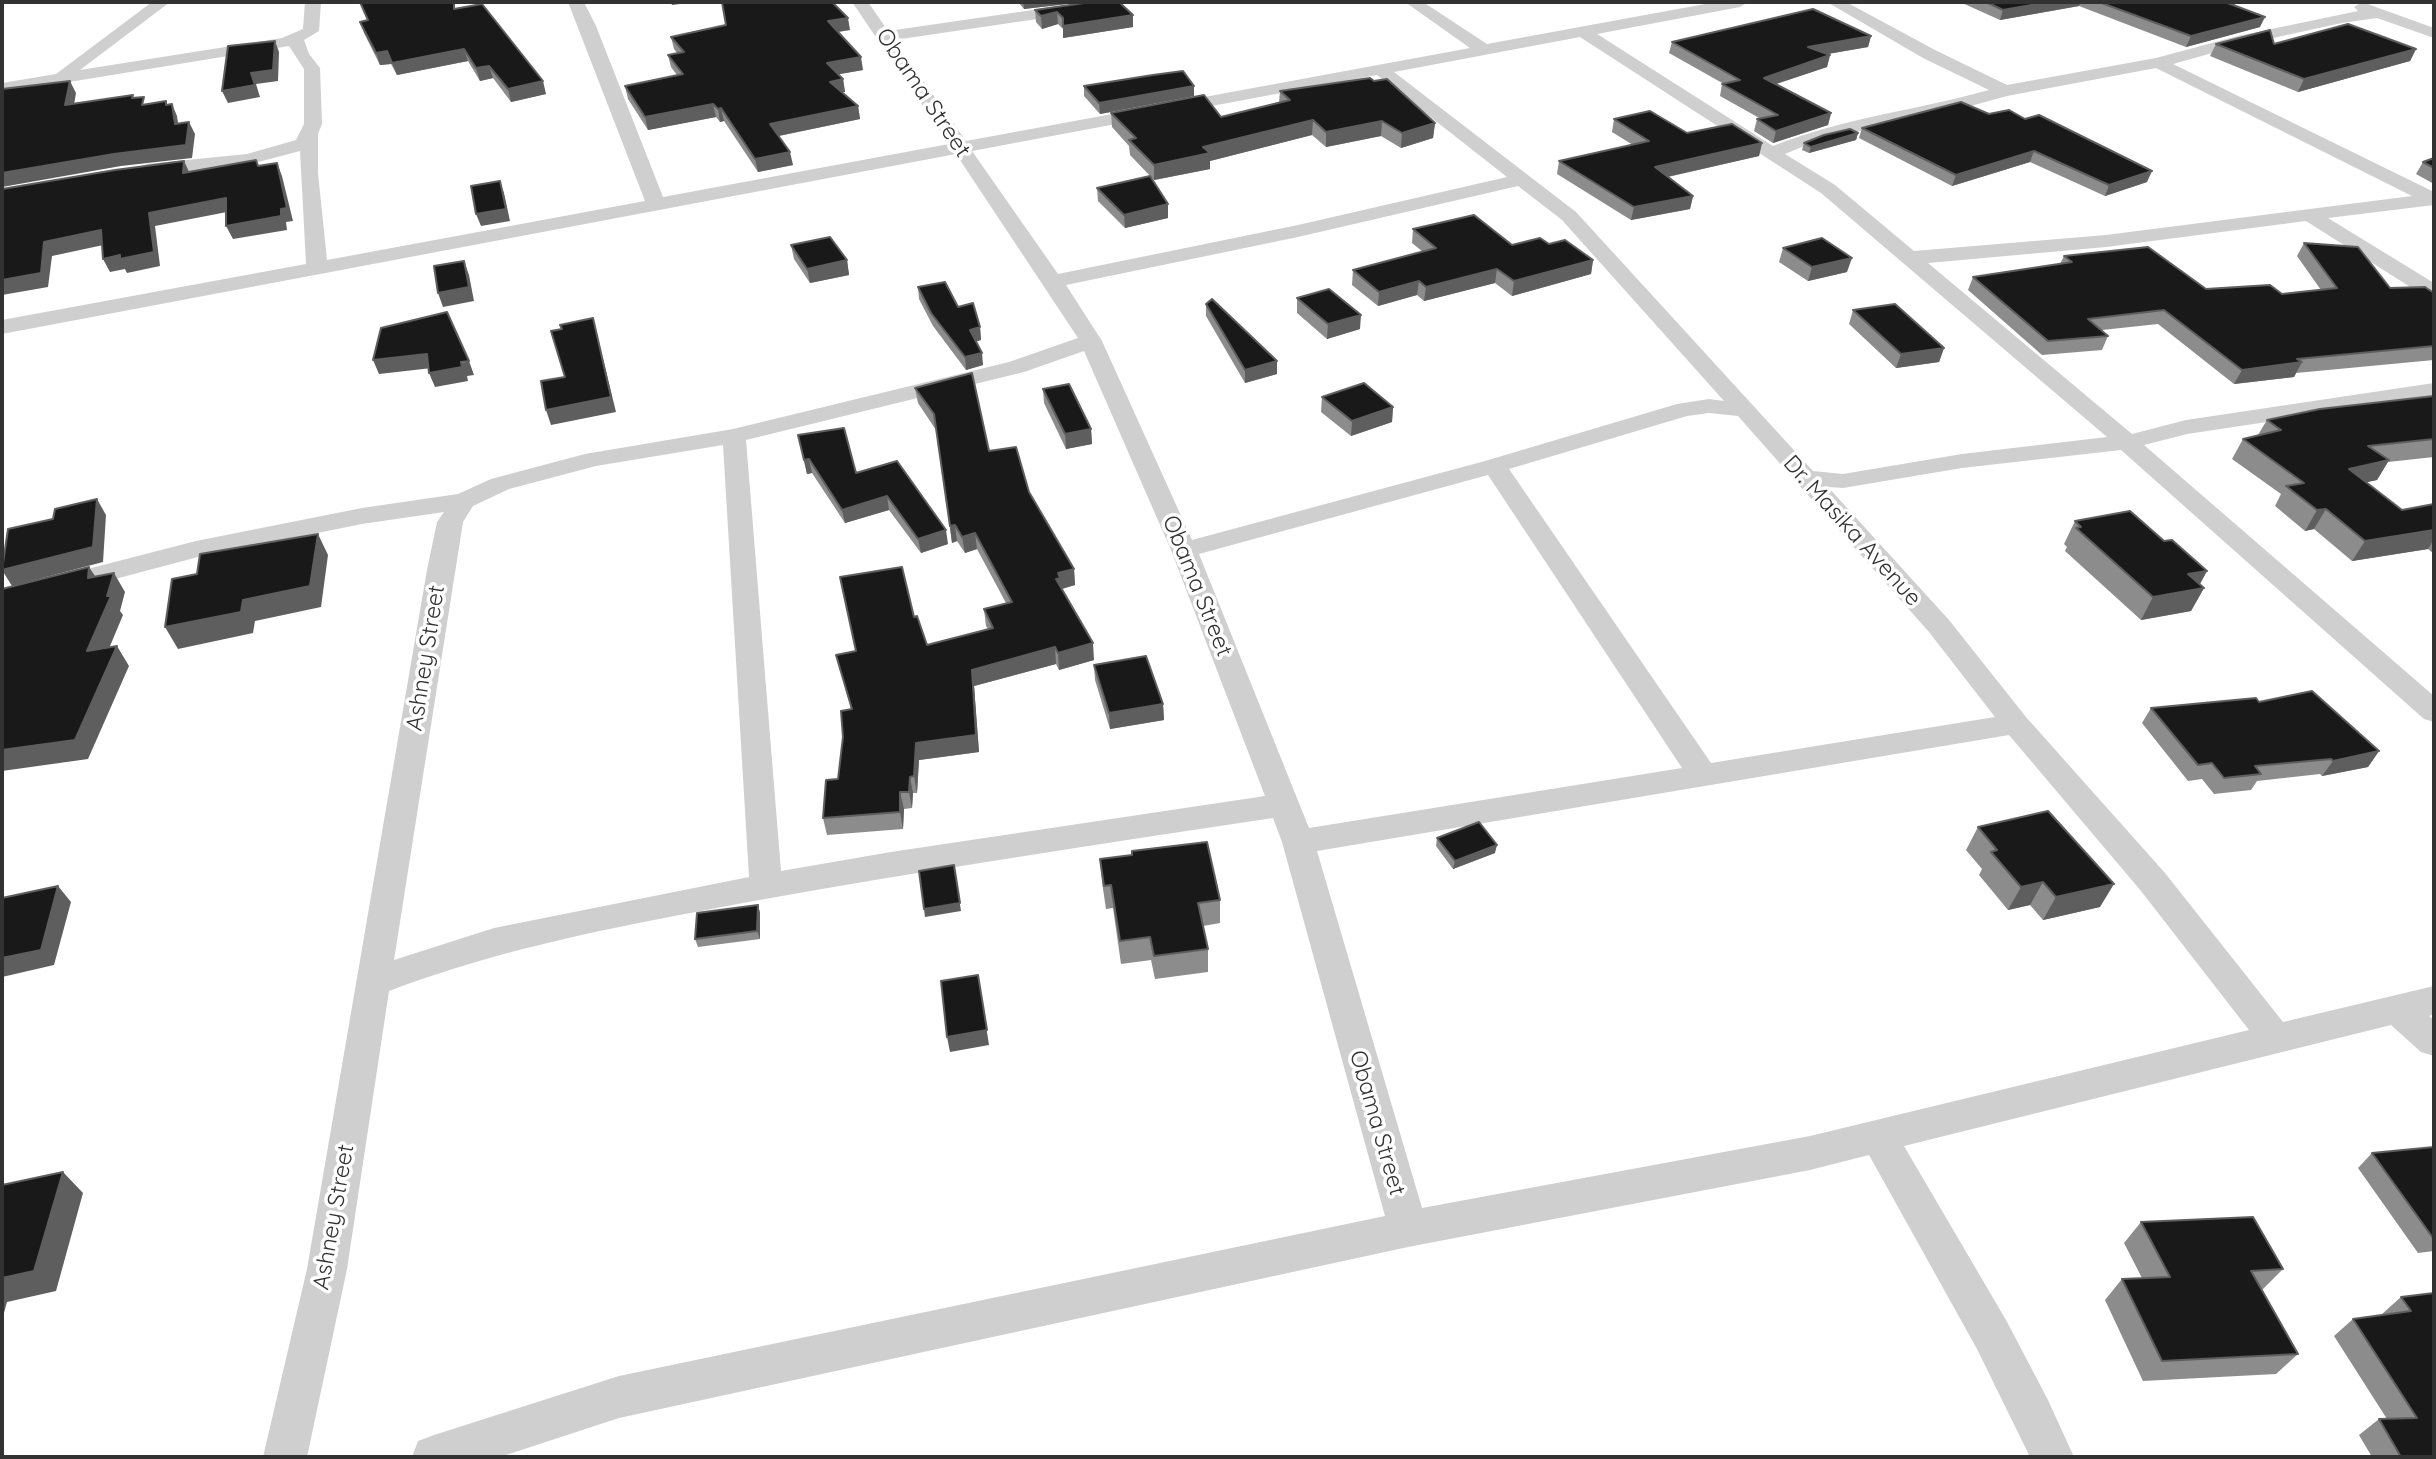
<!DOCTYPE html>
<style>
body{margin:0}
#map{position:relative;width:2436px;height:1459px;overflow:hidden;background:#fff;font-family:Quicksand,sans-serif}
canvas{display:block}
.frame{position:absolute;inset:0;border:4px solid #323232;pointer-events:none}
</style>
<div id="map">
<canvas width="2436" height="1459"></canvas>
<div class="frame"></div>
</div>
<script>
const ctx = document.querySelector('canvas').getContext('2d');
ctx.lineJoin = 'round';
function fillPath(path, color) {
  ctx.fillStyle = color;
  ctx.fill(path, 'evenodd');
}
function trace(path, color, width, dash) {
  ctx.strokeStyle = color;
  ctx.lineWidth = width;
  ctx.lineCap = dash ? 'butt' : 'round';
  ctx.setLineDash(dash || []);
  ctx.stroke(path);
}
function drawText(font, color, halo, rows, align = 'center') {
  ctx.font = font + ' Quicksand,sans-serif';
  ctx.lineWidth = 7;
  ctx.setLineDash([]);
  ctx.textBaseline = 'middle';
  ctx.strokeStyle = halo;
  ctx.fillStyle = color;
  for (const [text, x, y, turn = 0] of rows) {
    ctx.save();
    ctx.translate(x, y);
    ctx.rotate((+turn || 0) * Math.PI / 180);
    ctx.textAlign = isNaN(turn) ? turn : align;
    if (halo) ctx.strokeText(text, 0, 0);
    ctx.fillText(text, 0, 0);
    ctx.restore();
  }
}
const street = new Path2D(`
 M152 2H170L80 70 282 38 303 29 305 2H321L319 31 304 40 309 54 320 68 322 124 318 134V173L327 260 645 201 568 2H584L596 26 663 197 949 144 852 2H868L888 31 1088 2H1127L1119 7 894 40 966 141 1470 48 1405 2H1423L1487 44 1716 2H1748L1740 7 1597 34 1773 146C1842 118 1918 110 1989 90L1923 58 1827 2H1846L1935 50 2007 85 2156 58 2238 36 2358 11 2354 7 2362 2 2434 28V38L2377 18 2342 23 2241 45 2173 64 2434 192V205L2328 218 2434 283V298L2426 297 2306 221 2106 247 1928 263 2132 434 2186 420 2434 383V397L2187 434 2144 445 2434 696V722L2424 719 2121 450 1962 468 1843 488 1828 487 1949 620 2026 717 2165 873 2283 1022 2434 986V1014L2429 1016 2434 1020V1056L2421 1052 2391 1025 1904 1146 2006 1320 2048 1400 2074 1457H2030L1977 1349 1869 1155 1810 1170 1408 1247 619 1418 500 1457H412L418 1441 434 1435 619 1376 1385 1216 1282 842 1273 818C1100 844 927 870 754 901 631 924 507 946 389 991L347 1269 307 1457H263L307 1269 427 570 437 522 444 512 362 524 198 557 2 609V591L196 541 362 508 458 494 491 479 585 454 733 429 1009 362 1078 338 956 154 2 334V320L306 264 300 151 247 165 147 176 138 170 147 164 247 154 296 140 304 124V69L289 46 2 93V83L56 74ZM1580 37 1821 193 2107 437 1962 454 1843 474 1813 471 1576 212 1394 72ZM2156 68 2412 196 2106 235 1914 251 1835 185 1785 154 1821 139 1938 115 2007 96ZM1377 75 1507 177 1298 225 1058 274 972 151ZM1518 186 1562 220 1724 401 1709 399 1677 404 1485 461 1192 540 1102 341 1066 285 1298 237ZM1084 351 1171 550 1265 796 891 852 781 871 746 440 1024 372ZM1709 413 1738 416 1929 632 1995 717 1711 763 1509 469 1687 416ZM723 445 749 877 494 928 394 960 463 522 473 506 509 489 596 466ZM1488 475 1682 768 1309 828 1199 554ZM2009 735 2141 891 2249 1030 1810 1136 1422 1208 1317 851Z`);
const wall = new Path2D(`
 M1018 2H1084L1024 9Z
 M1960 2H2242L2233 5 2260 27 2186 47 2079 6 2000 20Z
 M457 8 546 94 511 102 493 78 480 81 468 61 397 75 391 64 380 65 364 33 360 22Z
 M1035 10 1133 15V27L1063 38V29L1058 24 1042 29 1036 22Z
 M850 30 838 32 863 70 839 74 843 79 845 92H842L858 106 860 119 779 136 793 165 758 172 724 121 720 122 716 117 648 130 628 99 625 86 677 75 671 67 668 55 677 53 674 49 671 37Z
 M1871 36 1868 47 1827 54 1830 55 1827 67 1776 84 1831 113 1828 125 1773 143 1754 131 1757 119H1761L1720 96 1722 84H1724L1669 53 1672 42Z
 M2216 44 2416 49 2410 61 2298 92 2210 56Z
 M1374 81 1435 123 1433 138 1401 148 1381 136 1326 147 1312 135 1210 161V169L1154 180 1130 155 1129 146 1112 127 1111 113 1221 117 1279 103 1280 91Z
 M1084 86H1194V96L1100 114 1084 96Z
 M1989 114 2147 182 2105 196 2030 162 1952 186 1859 138 1862 128Z
 M1614 119 1687 133 1762 143 1759 156 1668 177 1693 196 1690 209 1631 220 1557 174 1559 161 1633 145 1612 132Z
 M1858 133 1856 140 1809 153 1802 150 1804 143Z
 M2434 158V184L2416 174 2423 162Z
 M1097 188 1168 204V218L1125 228 1098 201Z
 M1413 229 1512 245 1549 244 1593 260 1591 274 1512 296 1495 283 1424 301 1417 295 1378 306 1352 285 1353 270 1423 252 1412 243Z
 M2304 243 2390 288 2434 293V360L2296 373 2294 377 2234 384 2158 324 2102 330 2108 336 2102 350 2042 355 1968 290 1973 277 2060 264 2064 256 2206 289 2282 294 2321 290 2297 256Z
 M791 245 847 260 849 275 810 283 794 259Z
 M1783 248 1847 272 1808 281 1779 262Z
 M918 287 958 307 980 327 981 340 976 341 983 365 966 370 933 326 919 299Z
 M1297 298 1360 329 1327 339 1297 313Z
 M1206 304 1277 361V374L1245 383 1206 316Z
 M1853 310 1944 348 1939 362 1896 368 1849 324Z
 M915 388 989 451 1029 492 1074 569 1075 585 1062 589 1094 660 1059 670 1056 664 974 686 979 752 919 760 917 793H913L912 808 904 809 903 829 827 835 823 818 838 779 851 709 836 655 856 651 914 617 927 645 988 629 986 626 984 609 1006 603 977 549 965 553 957 541 952 543 936 430 918 403Z
 M1043 389 1091 429 1092 444 1066 449 1044 403Z
 M2434 396V457L2388 462 2377 480 2366 482 2402 510 2434 504V554L2428 549 2352 561 2314 529 2305 531 2275 506 2281 494 2232 459 2243 439 2258 435 2267 420Z
 M1322 397 1393 407 1392 422 1351 436 1321 412Z
 M798 435 856 473 948 544 921 553 889 510 845 523 812 473 807 474Z
 M2075 521 2164 541 2207 571 2200 584 2204 588 2191 611 2141 620 2065 551 2067 547 2064 544Z
 M1094 665 1163 704 1164 720 1110 729 1095 680Z
 M2259 702 2379 751 2368 767 2322 776 2320 774 2257 781 2251 790 2214 794 2202 779 2188 781 2142 723 2151 708Z
 M1978 827 2100 907 2043 920 2030 905 2008 910 1979 875 1982 869 1966 850Z
 M1437 838 1495 853 1453 869 1436 846Z
 M1100 859 1220 900V923L1203 926 1208 949V972L1155 979 1151 960 1121 964 1113 908 1106 909 1102 882Z
 M758 905 760 913V939L698 947 695 939Z
 M2434 1147V1251L2418 1253 2358 1168 2372 1153Z
 M2141 1222 2283 1269 2262 1290 2298 1354 2276 1374 2143 1381 2105 1300 2122 1279 2142 1278 2124 1243Z
 M2434 1293V1457H2372L2359 1435 2379 1419H2387L2334 1336 2353 1319 2383 1315 2382 1314 2401 1297Z`);
const shadedWall = new Path2D(`
 M671 2H695L672 5Z
 M1023 2H1084L1024 9Z
 M2049 2H2081L2079 6 2000 20 2003 10Z
 M2218 2H2242L2215 10Z
 M1057 12 1058 24 1042 29 1041 16Z
 M1133 15V27L1063 38V26Z
 M2265 17 2260 27 2186 47 2191 36Z
 M848 18 850 30 830 33 828 21Z
 M1871 36 1868 47 1805 58 1808 47Z
 M275 41 279 52 278 81 256 84 260 97 228 103 222 91 251 73Z
 M464 49 468 61 397 75 392 63Z
 M2416 49 2410 61 2298 92 2304 79Z
 M387 51 391 64 380 65 376 53Z
 M1830 55 1827 67 1761 89 1764 78Z
 M861 57 863 70 829 76 827 63Z
 M489 66 493 78 480 81 476 68Z
 M843 79 845 92 832 94 830 82Z
 M70 81 76 93 72 117 65 105Z
 M543 81 546 94 511 102 508 89Z
 M1194 86V96L1100 114 1099 103Z
 M172 104 177 116 180 136 175 124Z
 M713 104 716 117 648 130 645 117Z
 M858 106 860 119 773 137 770 124Z
 M721 108 724 121 720 122 718 109Z
 M1831 113 1828 125 1773 143 1776 131Z
 M1313 120 1312 135 1210 161V169L1154 180V165L1203 147Z
 M1382 121 1381 136 1326 147V132Z
 M189 122 195 134 192 158 121 166 2 187V173Z
 M1435 123 1433 138 1401 148 1402 133Z
 M1858 133 1856 140 1809 153 1811 147Z
 M1762 143 1759 156 1653 180 1655 167Z
 M2034 151 2030 162 1952 186 1956 175Z
 M790 152 793 165 758 172 755 159Z
 M184 161 190 174 183 173Z
 M277 163 282 176 293 221 286 222 287 230 233 239 226 226 281 209Z
 M2152 171 2147 182 2105 196 2109 185Z
 M500 181 504 193 510 221 481 226 476 214Z
 M1693 196 1690 209 1631 220 1634 207Z
 M226 198 232 211 155 226 160 266 127 273 125 269 110 272 103 259 149 213Z
 M1168 204V218L1125 228 1124 215Z
 M101 230 108 244 52 256 48 287 2 295V280L44 242Z
 M1852 258 1847 272 1808 281 1812 267Z
 M847 260 849 275 810 283 807 269Z
 M1593 260 1591 274 1512 296 1514 281Z
 M464 261 469 275 474 301 443 307 438 293Z
 M1497 269 1495 283 1424 301 1426 287Z
 M1419 281 1417 295 1378 306 1379 292Z
 M1361 315 1360 329 1327 339 1328 324Z
 M593 318 616 412 551 425 546 410 611 397Z
 M980 327 981 340 972 343 970 330Z
 M1944 348 1939 362 1896 368 1901 354Z
 M982 353 983 365 966 370 965 357Z
 M427 354 432 368 379 374 373 360Z
 M469 361 474 375 467 376 468 381 435 387 429 373Z
 M1277 361V374L1245 383V370Z
 M2302 362 2294 377 2234 384 2242 370Z
 M1393 407 1392 422 1351 436 1352 421Z
 M1091 429 1092 444 1066 449 1065 434Z
 M809 459 812 473 807 474 804 460Z
 M2389 460 2377 480 2337 489 2349 469Z
 M887 496 889 510 845 523 842 510Z
 M97 499 106 515 103 562 12 586 2 570Z
 M2326 509 2314 529 2305 531 2317 510Z
 M955 525 957 541 952 543 950 526Z
 M946 530 948 544 921 553 918 539Z
 M2434 530V539L2428 549 2352 561 2365 541Z
 M975 533 977 549 965 553 962 537Z
 M318 534 328 555 321 607 255 621 253 633 178 649 165 627 243 600Z
 M89 567 101 585 88 578Z
 M1074 569 1075 585 1061 589 1056 579 1058 573Z
 M2207 571 2197 589 2204 588 2191 611 2141 620 2153 597 2188 574Z
 M114 573 125 592 120 611 123 615 100 670 87 651 107 596Z
 M1093 643 1094 660 1059 670 1058 653Z
 M117 646 129 666 88 759 2 771V750Z
 M1055 647 1056 664 974 686 979 752 919 760 917 793 914 776 916 743 972 670Z
 M1163 704 1164 720 1110 729 1109 713Z
 M2379 751 2368 767 2322 776 2333 761Z
 M910 777 913 793 912 808 909 792Z
 M900 792 904 809 903 829 900 812Z
 M1497 845 1495 853 1453 869 1455 861Z
 M954 865 961 911 925 917 924 909Z
 M2043 882 2030 905 2008 910 2021 887Z
 M2114 884 2100 907 2043 920 2056 897Z
 M58 886 71 902 54 965 2 977V958Z
 M758 905 760 913V939L757 931Z
 M978 975 989 1045 950 1052 947 1037Z
 M63 1172 83 1193 56 1291 7 1302 2 1320V1278Z`);
const building = new Path2D(`
 M360 2H454V9L482 4 543 81 508 89 489 66 476 68 464 49 392 63 387 51 376 53 360 22 368 20Z
 M722 2H832L848 18 828 21 861 57 827 63 843 79 830 82 858 106 770 124 790 152 755 159 721 108 718 109 713 104 645 117 625 86 683 74 668 55 684 52 671 37 726 25Z
 M1091 2H1119L1133 15 1063 26V18L1057 12 1041 16 1035 10Z
 M1986 2H2049L2003 10Z
 M2099 2H2225L2265 17 2191 36Z
 M1813 9 1871 36 1808 47 1830 55 1764 78 1831 113 1776 131 1757 119 1778 115 1722 84 1740 80 1672 42Z
 M2348 24 2416 49 2304 79 2216 44 2270 30 2274 44Z
 M275 41 273 70 251 73 255 85 222 91 228 46Z
 M1183 71 1194 86 1099 103 1084 86 1153 75Z
 M1370 78 1374 81 1387 79 1435 123 1402 133 1382 121 1326 132 1313 120 1203 147 1210 153 1154 165 1129 140 1136 138 1111 113 1204 95 1221 117 1290 100 1280 91Z
 M70 81 65 105 133 95 132 98 144 97 142 105 166 101V105L172 104 175 124 189 122 186 145 114 154 2 173V89Z
 M1961 102 1989 114 2009 110 2025 119 2039 115 2152 171 2109 185 2034 151 1956 175 1862 128Z
 M1650 111 1687 133 1732 124 1762 143 1655 167 1693 196 1634 207 1559 161 1649 141 1614 119Z
 M1850 129 1858 133 1811 147 1804 143 1824 135Z
 M2434 158V168L2423 162Z
 M256 160 258 166 277 163 287 208 281 209V216L226 226V198L149 213 154 252 120 259V255L103 259 101 230 44 242 41 273 2 280V189L115 170 184 161 183 173Z
 M1150 176 1168 204 1124 215 1097 188Z
 M500 181 506 209 476 214 471 186Z
 M1474 215 1512 245 1540 238 1549 244 1565 240 1593 260 1514 281 1497 269 1426 287 1419 281 1379 292 1353 270 1436 248 1413 229Z
 M830 237 847 260 807 269 791 245Z
 M1822 238 1852 258 1812 267 1783 248Z
 M2304 243 2358 247 2390 288 2425 287 2434 293V346L2297 359 2302 362 2242 370 2164 310 2088 319 2108 336 2048 341 1973 277 2072 262 2064 256 2148 247 2206 289 2270 285 2282 294 2337 288Z
 M464 261 469 287 438 293 434 266Z
 M945 282 958 307 973 303 980 327 970 330 982 353 965 357 931 313 918 287Z
 M1329 289 1361 315 1328 324 1297 298Z
 M1212 299 1277 361 1245 370 1206 304Z
 M1895 304 1944 348 1901 354 1853 310Z
 M447 312 469 361 461 362 462 367 429 373 427 354 373 360 381 328Z
 M593 318 611 397 546 410 541 381 565 377 551 331 562 329 560 325Z
 M972 373 989 451 1016 447 1029 492 1074 569 1058 573 1060 578 1056 579 1093 643 1058 653 1055 647 972 670 976 735 916 743 914 776 910 777 909 792H900V812L823 818 826 780 838 779 843 737 841 711 852 709 836 655 856 651 840 577 902 567 914 617 917 616 927 645 993 628 984 609 1012 602 975 533 962 537 955 525 950 526 934 414 915 388Z
 M1364 383 1393 407 1352 421 1322 397Z
 M1069 384 1091 429 1065 434 1043 389Z
 M2434 396V439L2368 446 2389 460 2349 469 2402 510 2434 504V530L2365 541 2326 509 2317 510 2286 486 2304 483 2243 439 2281 430 2267 420 2320 409Z
 M844 428 856 473 897 461 946 530 918 539 887 496 842 510 809 459 804 460 798 435Z
 M97 499 93 547 2 570 8 529 53 519 55 509Z
 M2130 511 2164 541 2172 540 2207 571 2188 574 2204 588 2153 597 2076 528 2081 527 2075 521Z
 M318 534 310 586 243 600 241 612 165 627 172 579 197 574 200 554Z
 M89 567 88 578 114 573 107 596H111L87 651 117 646 75 740 2 750V589Z
 M1146 656 1163 704 1109 713 1094 665Z
 M2312 691 2379 751 2333 761 2331 759 2255 766 2261 774 2224 778 2212 763 2198 765 2151 708 2256 698 2259 702Z
 M2048 811 2114 884 2056 897 2043 882 2021 887 1991 852 1997 850 1978 827Z
 M1479 822 1497 845 1455 861 1437 838Z
 M1207 842 1220 900 1198 903 1208 949 1154 956 1150 937 1120 941 1111 885 1104 886 1100 859 1132 855V851Z
 M954 865 960 903 924 909 919 871Z
 M58 886 41 950 2 958V898Z
 M758 905 757 931 695 939 697 913Z
 M978 975 987 1030 947 1037 941 981Z
 M2434 1147V1238H2433L2372 1153Z
 M63 1172 34 1271 2 1278V1185Z
 M2253 1217 2283 1269 2251 1271 2298 1354 2162 1361 2122 1279 2170 1277 2141 1222Z
 M2434 1293V1457H2401L2379 1419 2417 1418 2353 1319 2411 1311 2401 1297Z`);
const streetNames = [
 ["Obama Street",923,93,56],
 ["Dr. Masika Avenue",1852,531,48],
 ["Obama Street",1197,586,68],
 ["Ashney Street",426,658,-81],
 ["Obama Street",1377,1123,74],
 ["Ashney Street",334,1217,-80]
];
fillPath(street, '#cfcfcf');
fillPath(wall, '#8c8c8c');
fillPath(shadedWall, '#5e5e5e');
fillPath(building, '#191919');
trace(building, '#5e5e5e', 2);
drawText('23px', '#323232', '#fff', streetNames);
</script>
